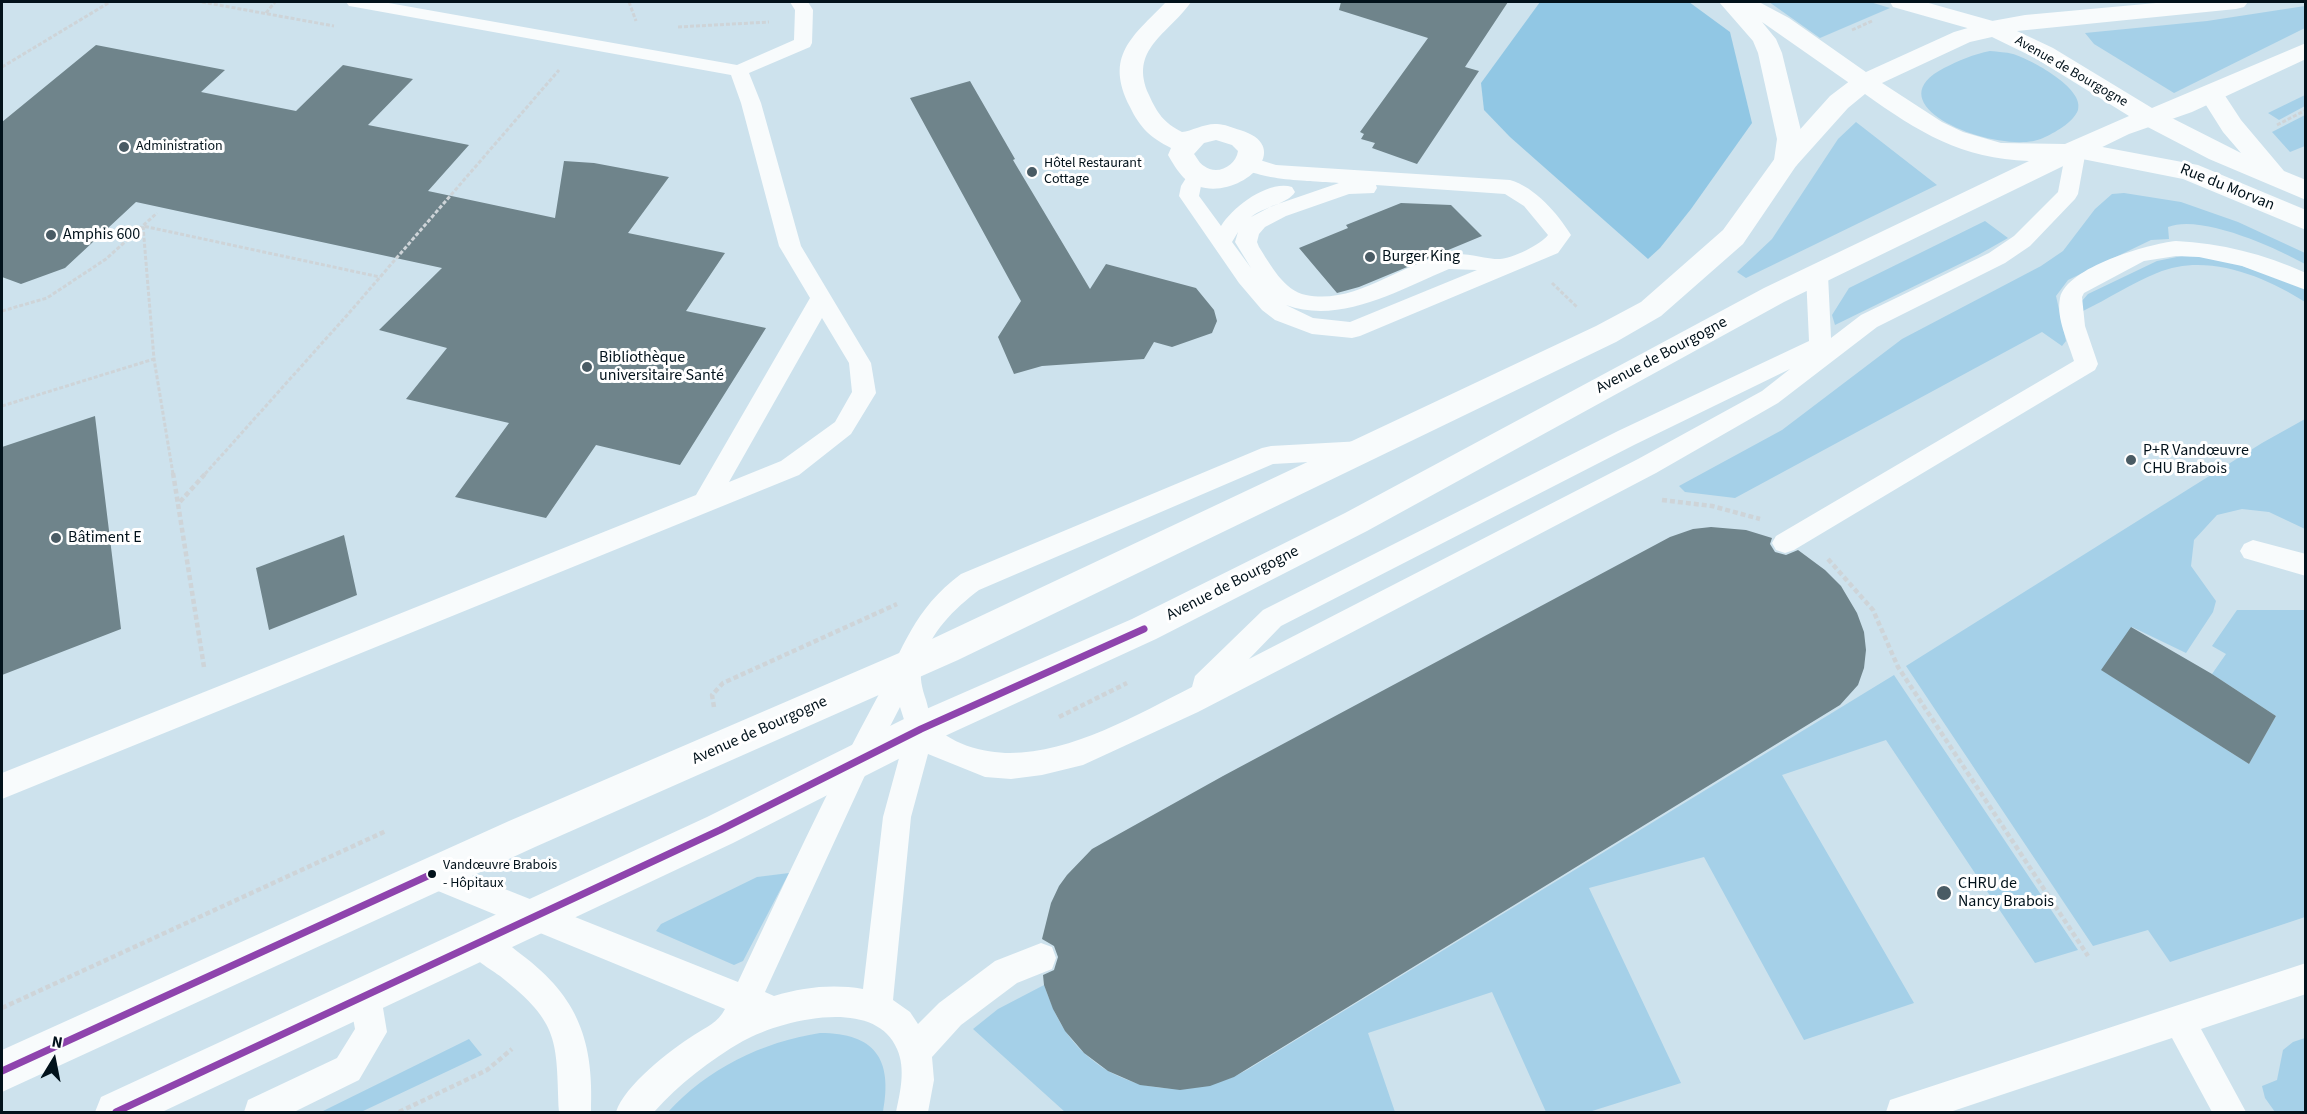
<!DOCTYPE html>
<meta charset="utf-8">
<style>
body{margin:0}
#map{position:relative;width:2307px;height:1114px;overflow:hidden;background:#cde2ed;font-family:"Source Sans 3",sans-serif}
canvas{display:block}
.frame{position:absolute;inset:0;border:3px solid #02121b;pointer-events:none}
.north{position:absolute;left:24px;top:1030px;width:60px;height:60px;-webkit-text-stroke:4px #fff;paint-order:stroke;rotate:10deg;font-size:16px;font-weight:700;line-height:24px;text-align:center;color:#02121b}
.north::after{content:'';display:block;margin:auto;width:21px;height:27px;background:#02121b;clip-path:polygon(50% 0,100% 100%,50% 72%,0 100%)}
</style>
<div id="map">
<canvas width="2307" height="1114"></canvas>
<div class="frame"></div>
<div class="north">N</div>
</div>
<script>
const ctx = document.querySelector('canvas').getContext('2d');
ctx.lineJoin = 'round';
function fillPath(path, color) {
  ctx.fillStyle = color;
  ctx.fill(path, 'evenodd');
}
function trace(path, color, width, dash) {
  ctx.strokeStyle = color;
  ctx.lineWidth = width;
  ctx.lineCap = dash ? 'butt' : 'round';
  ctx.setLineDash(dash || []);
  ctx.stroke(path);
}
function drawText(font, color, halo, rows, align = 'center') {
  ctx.font = font + ' "Source Sans 3",sans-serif';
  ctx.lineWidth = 6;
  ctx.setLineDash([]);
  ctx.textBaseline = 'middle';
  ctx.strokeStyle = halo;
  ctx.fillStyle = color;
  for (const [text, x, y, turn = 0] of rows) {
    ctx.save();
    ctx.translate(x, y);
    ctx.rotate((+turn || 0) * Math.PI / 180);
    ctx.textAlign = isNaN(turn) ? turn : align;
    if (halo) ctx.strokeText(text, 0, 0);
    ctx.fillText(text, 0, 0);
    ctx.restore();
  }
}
const green = new Path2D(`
 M1769 2H1870L1890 8 1820 38Z
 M2305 6V28L2174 93 2094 44 2085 33 2207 21Z
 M1990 51C1998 52 2006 52 2013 54 2030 59 2085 88 2078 110 2073 123 2054 133 2043 138 2004 157 1868 107 1944 68 1958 61 1974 54 1990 51Z
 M2305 95V106L2279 120 2268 113Z
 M2305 115V146L2290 152 2272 132Z
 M1856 122 1937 185 1746 278 1737 272 1772 239 1838 139Z
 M2124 193 2181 202 2238 222 2305 253V264C2274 247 2201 214 2168 227L2169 239 2151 240 2068 280 2056 296 2066 341 2062 346 2042 332 1735 498 1685 492 1679 486 1782 430 1902 339 2041 266 2063 251 2095 209 2112 194Z
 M1985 221 2008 238 1978 255 1835 325 1832 315 1849 288Z
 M2182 256 2217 257 2305 288V302C2264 276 2206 252 2157 273 2132 283 2108 299 2083 311L2081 302 2088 294 2157 261Z
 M2305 419V529L2269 512 2242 509 2217 515 2194 540 2191 566 2216 601 2213 612 2186 653 2132 627 2102 670 2249 764 2276 716 2212 674 2226 654 2212 646 2237 610H2305V917L2170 962 2148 930 2093 946 1906 666 2262 443Z
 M1894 675 2078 950 2035 963 1886 740 1782 775 1914 1003 1804 1040 1704 857 1589 888 1681 1083 1589 1112H1546L1492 992 1368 1033 1395 1112H1065L973 1029 998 1009 1044 985C1049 998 1054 1012 1061 1024 1099 1089 1182 1106 1247 1070Z
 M789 873 743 961 734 965 656 931 661 924 757 877Z
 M820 1033C875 1033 893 1059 883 1112H668C707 1069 762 1042 820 1033Z
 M2305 1038V1112H2275L2265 1098 2262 1086 2277 1080 2283 1050 2293 1042Z
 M469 1039 482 1055 361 1112H321Z`);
const forest = new Path2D(`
 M1540 2H1689L1730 32 1752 123 1691 209 1660 248 1648 259 1510 137 1484 110 1481 83Z`);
const building = new Path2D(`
 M1341 2H1508L1465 67 1479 71 1417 164 1372 148 1375 143 1361 139 1364 134 1360 132 1428 38 1339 10Z
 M96 45 225 70 201 92 296 111 343 65 413 79 368 125 469 145 428 191 555 218 564 161 594 163 669 177 628 233 725 253 686 311 766 328 680 465 596 445 546 518 455 497 509 423 406 399 447 348 379 330 442 268 136 202 65 268 21 284 2 277V122Z
 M970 81 1015 159 1013 160 1090 289 1106 264 1196 288 1214 310 1217 321 1212 333 1172 347 1154 342 1144 359 1042 366 1014 374 998 337 1021 301 910 98Z
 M1401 203 1451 205 1482 236 1359 287 1337 293 1299 248 1348 228 1346 225Z
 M95 416 121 629 2 675V447Z
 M1711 527 1746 530 1772 538 1770 544 1775 552 1786 555 1798 550 1825 570 1841 586 1857 613 1864 632 1866 650 1864 668 1858 685 1840 705 1234 1077 1210 1086 1180 1090 1140 1085 1108 1071 1084 1053 1065 1031 1053 1009 1044 985 1043 975 1054 970 1058 957 1054 946 1042 939 1051 903 1059 886 1067 875 1092 849 1223 776 1670 537 1693 529Z
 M344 535 357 595 269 630 256 568Z
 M2131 627 2212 674 2276 716 2249 764 2101 670Z`);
const pathFar1 = new Path2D(`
 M202 2 334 26
 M629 2 636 21
 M266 13 275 2
 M678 27 769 22
 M1852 30 1872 21
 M2 67 110 2
 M2277 125 2306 110
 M1552 283 1577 307
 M2 311 47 298 106 259 157 213
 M2 406 154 359
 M173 474 154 359 143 226 380 277
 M205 474 349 313 559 70`);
const path = new Path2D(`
 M173 473 178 504
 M1662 500 1712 506 1760 519
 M1828 559 1873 610 1898 667 2088 956
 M204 667 178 504 206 473
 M714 707 712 695 723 683 897 604
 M1059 717 1127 683
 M2 1008 386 831
 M399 1112 487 1070 512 1049`);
const service = new Path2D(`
 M346 2H383L737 65 794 40 795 10 790 2H808L813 10 812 43 810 47 749 73 761 103 801 246 871 363 876 393 851 434 799 475 2 799V773L696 495 810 298 779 246 741 103 731 75 355 7 349 6ZM822 318 849 363 852 392 835 422 781 461 729 482Z
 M2076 143 2083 145 2086 150 2078 194 2075 199 2030 246 2005 263 1877 327 1778 403 1656 473 1343 637 1198 712 1083 765 1042 775 1011 779 985 777 928 754 911 817 893 1000 910 1012 918 1024 939 1003 995 961 1041 943 1052 947 1056 958 1052 969 1017 983 961 1025 932 1057 934 1080 928 1112H896C900 1093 906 1069 897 1049 875 996 781 1020 743 1041 710 1060 679 1084 654 1112H616C625 1085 669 1051 694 1035 706 1027 718 1023 725 1009L421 884 417 874 421 864 432 860 738 982C783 886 827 790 878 696 904 647 913 610 961 574L1262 448 1271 446 1362 441 1371 443 1374 450 1371 457 1362 459 1273 464 979 590C954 609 930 632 922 664 919 677 922 688 926 700 928 706 929 715 932 721 946 744 985 753 1010 753 1071 753 1139 714 1192 687L1195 676 1263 610 1618 431 1809 341 1806 275 1809 270 1817 267 1825 270 1828 275 1831 338 1861 315 1989 253 2014 236 2058 192 2066 150 2069 145ZM1790 369 1762 391 1638 459 1249 659 1281 626 1634 445ZM900 707 907 729 883 817 863 989C833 984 804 987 774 996L765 992 867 771Z
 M1250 157 1276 165 1510 180C1535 187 1558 214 1571 235L1558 253 1360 336 1352 338 1312 334 1275 320 1262 310 1239 283 1179 196 1181 186 1191 170 1198 168 1205 170 1208 175 1201 186 1199 196 1221 226C1233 207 1268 180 1292 187L1295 192C1288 204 1263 207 1251 217L1272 206 1339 183C1318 181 1251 181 1240 164L1243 159ZM1376 185 1505 194 1524 206 1548 235C1542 244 1511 259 1500 259 1482 259 1465 251 1446 255 1399 264 1356 305 1306 295 1284 291 1270 264 1259 247L1257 242 1259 234 1265 227 1286 216 1349 194 1374 193 1377 188ZM1238 232 1235 242 1251 268 1232 242ZM1449 269 1477 270 1350 322 1313 318 1286 305C1340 325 1399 290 1449 269Z
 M2176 241C2221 243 2264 254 2306 273V290L2242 266 2199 257 2176 256 2144 261 2084 293 2082 297 2085 326 2098 364 2095 370 1794 550 1785 553 1776 550 1772 543 1776 536 2074 361C2068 341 2056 319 2060 298 2067 267 2148 244 2176 241Z
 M2253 540 2306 554V576L2244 558 2240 551 2244 544Z
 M479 927C495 933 508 944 522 955 579 998 594 1042 591 1112H559C556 1041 561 1024 500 976 486 966 470 958 464 942L468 931Z
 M2306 963V994L2201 1029 2246 1112H2212L2172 1038 1950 1112H1886L1890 1100 1902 1096Z
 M365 980 376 985 381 996 387 1032 359 1080 294 1112H244L248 1100 337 1058 355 1029 349 996 354 985Z`);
const minor = new Path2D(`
 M1166 2H1191C1169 34 1128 49 1149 95 1157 113 1164 123 1182 132 1192 131 1205 123 1217 124 1224 124 1233 128 1240 130 1304 149 1225 214 1184 178 1178 172 1172 162 1168 155L1171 148C1151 138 1140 128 1130 107 1104 56 1132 37 1166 2ZM1216 140 1232 145 1238 151C1236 166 1217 176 1204 166 1200 164 1197 158 1194 154L1204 143Z`);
const tertiary = new Path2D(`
 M1719 2H1759L1789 18 1873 77 1876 82 1873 87 1864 90 1855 87 1762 22 1776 39 1782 53 1803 139 1800 160 1796 166 1787 169 1778 166 1774 160 1777 139 1758 53 1753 41Z
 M1890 2H1925L2000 23 2004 28 2000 33 1992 35 1893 7Z
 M2211 86 2220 88 2241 120 2284 171 2306 180V200L2209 159 2140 123 2136 117 2140 111 2149 109 2158 111 2241 153 2223 132 2199 94 2202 88Z
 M2076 142 2198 165 2306 210V230L2183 179 2067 156 2063 150 2067 144Z`);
const secondary = new Path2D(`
 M2167 2H2248L2244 7 2236 9 2017 31 2053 48 2152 108 2306 43V59L2192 112 2129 134 1784 302 1367 531 1156 639 934 741 733 843 162 1112H95L101 1097 707 817 908 717 1132 619 1345 513 1764 288 2029 161C1962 159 1918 132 1865 94L1848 108 1796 166 1743 244 1661 316 1616 342 958 660 535 847 2 1092V1050L509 821 934 638 1596 326 1641 302 1723 230 1778 154 1830 96 1855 77 1954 32 1992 21 2025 15ZM1992 37 2035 58 2129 116 2065 144 2001 143 1963 132 1942 122 1882 83 1970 42Z`);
const bus1 = new Path2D(`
 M2 1071 432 874
 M116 1112 720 830 921 729 1144 629`);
const markers = [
 [124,147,6,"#495b64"],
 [1032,172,6,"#495b64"],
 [51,235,6,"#495b64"],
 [1370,257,6,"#495b64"],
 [587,367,6,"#495b64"],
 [2131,460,6,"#495b64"],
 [56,538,6,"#495b64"],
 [432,874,5,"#02121b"],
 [1944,893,8,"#495b64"]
];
const farStreetnames = [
 ["Avenue de Bourgogne",2071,72,30]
];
const farPoinames = [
 ["Administration",136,147],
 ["Hôtel Restaurant",1044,164],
 ["Cottage",1044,180]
];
const busNames = [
 ["Vandœuvre Brabois",443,866],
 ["- Hôpitaux",443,884]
];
const streetNames = [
 ["Rue du Morvan",2227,188,22],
 ["Avenue de Bourgogne",1662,356,-28],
 ["Avenue de Bourgogne",1233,584,-27],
 ["Avenue de Bourgogne",760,731,-24]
];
const poiNames = [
 ["Amphis 600",63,235],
 ["Burger King",1382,257],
 ["Bibliothèque",599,358],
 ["universitaire Santé",599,376],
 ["P+R Vandœuvre",2143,451],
 ["CHU Brabois",2143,469],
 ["Bâtiment E",68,538],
 ["CHRU de",1958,884],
 ["Nancy Brabois",1958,902]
];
fillPath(green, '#a5d0e8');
fillPath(forest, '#91c7e4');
fillPath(building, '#6f848b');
trace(pathFar1, '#ced4d8', 3, [4, 2]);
trace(path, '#ced4d8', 4.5, [5, 3]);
fillPath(service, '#f8fbfc');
fillPath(minor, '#f8fbfc');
fillPath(tertiary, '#f8fbfc');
fillPath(secondary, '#f8fbfc');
trace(bus1, '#8e44ad', 7);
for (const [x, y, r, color] of markers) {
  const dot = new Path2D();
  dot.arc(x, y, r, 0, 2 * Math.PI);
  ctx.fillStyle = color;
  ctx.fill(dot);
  trace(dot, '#fff', 2);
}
drawText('14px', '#02121b', '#fff', farStreetnames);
drawText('14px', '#02121b', '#fff', farPoinames, 'left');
drawText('14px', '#02121b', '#fff', busNames, 'left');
drawText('16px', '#02121b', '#fff', streetNames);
drawText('16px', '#02121b', '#fff', poiNames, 'left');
</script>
